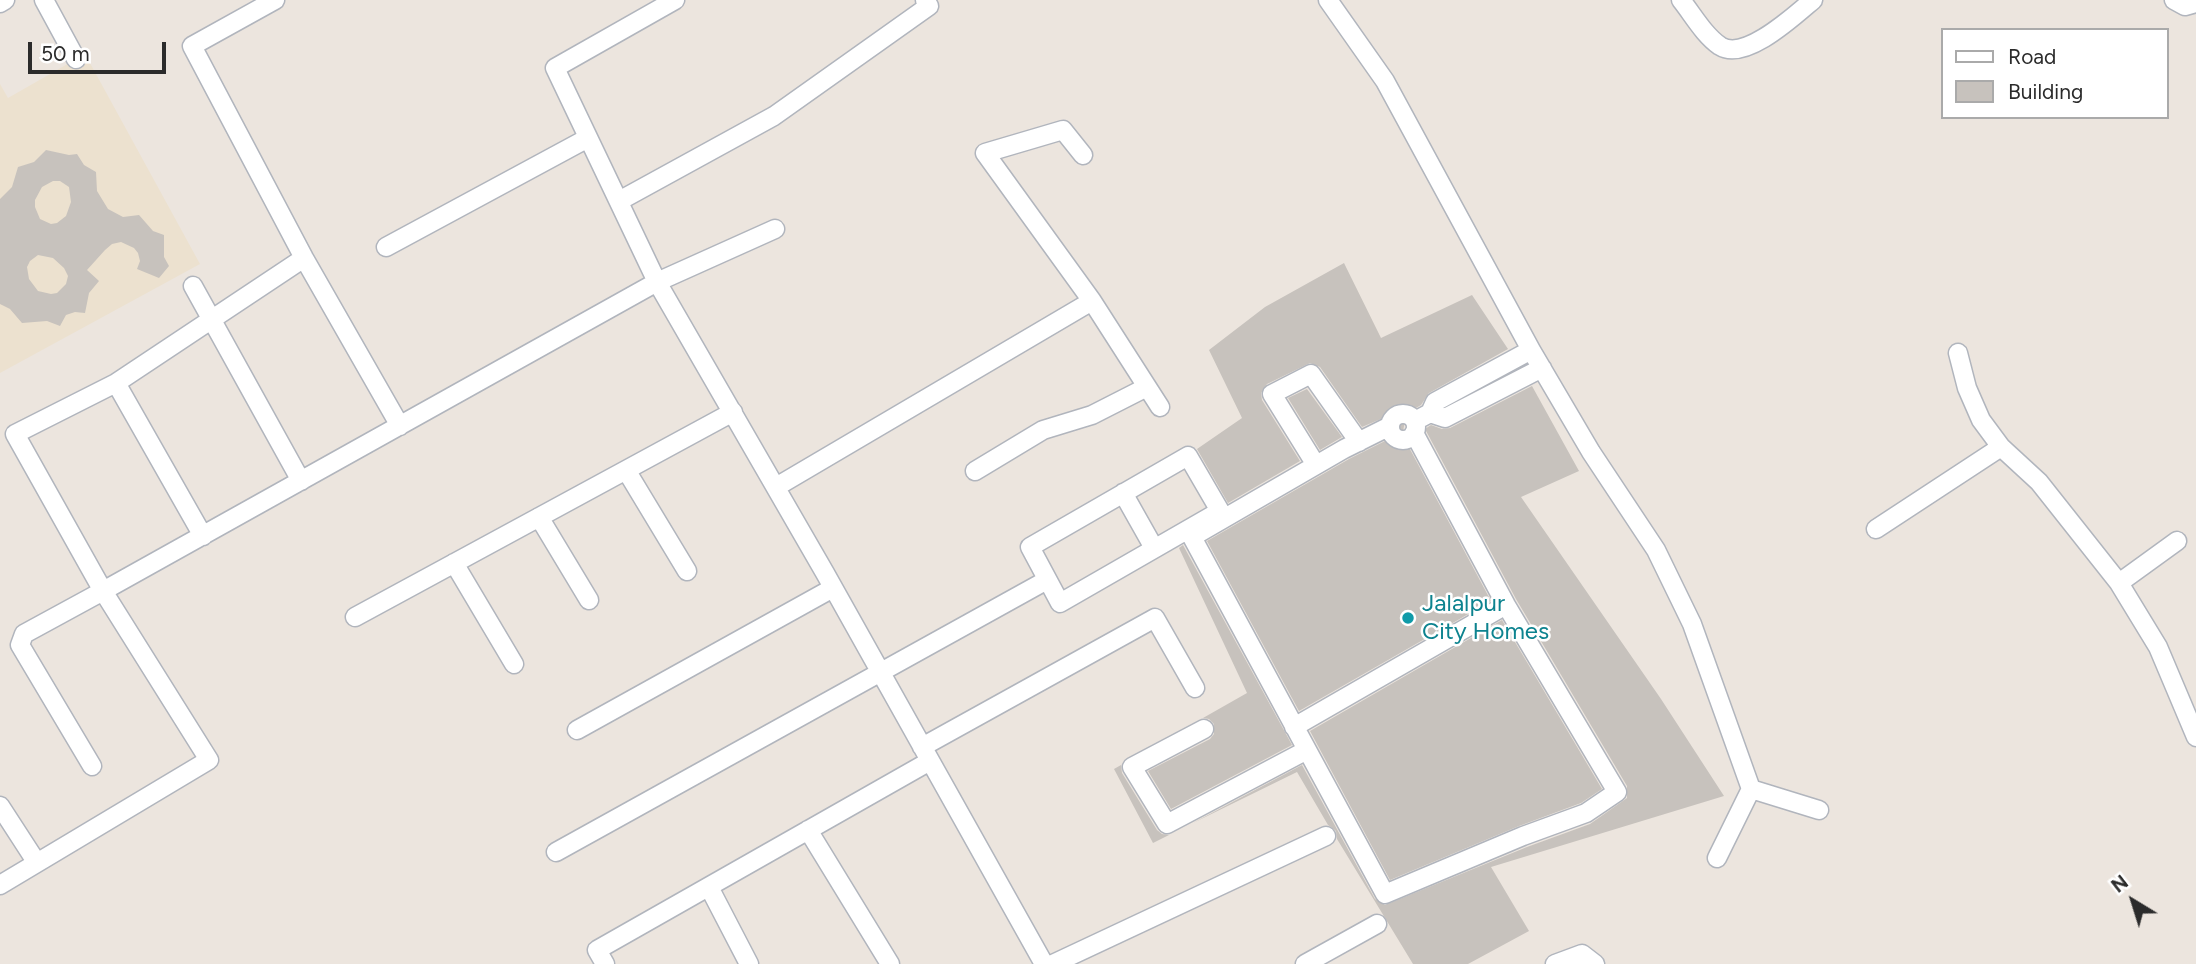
<!DOCTYPE html>
<style>
body{margin:0}
#map{position:relative;width:2196px;height:964px;overflow:hidden;background:#ece5de;font-family:Figtree,sans-serif}
canvas{display:block}
.legend{position:absolute;left:1941px;top:28px;width:228px;height:91px;box-sizing:border-box;background:#fff;border:2px solid #aaa;margin:0;padding:9px 12px;list-style:none;font-size:21px;color:#2b2b2b}
.legend li{display:flex;align-items:center;gap:14px;height:35px}
.legend b{width:35px;border:2px solid #aaa}
.north{position:absolute;left:2098px;top:866px;width:70px;height:70px;-webkit-text-stroke:5px #fff;paint-order:stroke;rotate:322deg;font-size:19px;font-weight:700;line-height:28px;text-align:center;color:#2b2b2b}
.north::after{content:'';display:block;margin:auto;width:24px;height:32px;background:#2b2b2b;clip-path:polygon(50% 0,100% 100%,50% 72%,0 100%)}
.scale{position:absolute;left:28px;top:42px;width:138px;height:32px;box-sizing:border-box;border:4px solid #2b2b2b;border-top:0;padding-left:9px;font-size:21px;line-height:24px;white-space:nowrap;color:#2b2b2b;-webkit-text-stroke:5px #fff;paint-order:stroke}
</style>
<div id="map">
<canvas width="2196" height="964"></canvas>
<ul class="legend">
<li><b style="height:9px;background:#fff"></b>Road</li>
<li><b style="height:19px;background:#c7c2bd"></b>Building</li>
</ul>
<div class="north">N</div>
<div class="scale">50 m</div>
</div>
<script>
const ctx = document.querySelector('canvas').getContext('2d');
ctx.lineJoin = 'round';
function fillPath(path, color) {
  ctx.fillStyle = color;
  ctx.fill(path, 'evenodd');
}
function trace(path, color, width, dash) {
  ctx.strokeStyle = color;
  ctx.lineWidth = width;
  ctx.lineCap = dash ? 'butt' : 'round';
  ctx.setLineDash(dash || []);
  ctx.stroke(path);
}
function drawText(font, color, halo, rows, align = 'center') {
  ctx.font = font + ' Figtree,sans-serif';
  ctx.lineWidth = 5;
  ctx.setLineDash([]);
  ctx.textBaseline = 'middle';
  ctx.strokeStyle = halo;
  ctx.fillStyle = color;
  for (const [text, x, y, turn = 0] of rows) {
    ctx.save();
    ctx.translate(x, y);
    ctx.rotate((+turn || 0) * Math.PI / 180);
    ctx.textAlign = isNaN(turn) ? turn : align;
    if (halo) ctx.strokeText(text, 0, 0);
    ctx.fillText(text, 0, 0);
    ctx.restore();
  }
}
const education = new Path2D(`
 M85 54 200 264 0 373V84L8 98Z`);
const building = new Path2D(`
 M46 150 69 155 77 154 84 165 96 172 97 191 108 209 123 217 139 215 153 231 164 235V257L169 266 159 278 137 269 140 261 138 253 134 248 121 242 112 244 105 250 87 270 99 281 89 293 85 313 75 312 66 315 60 326 47 321 22 323 10 309 0 304V199L12 187 18 167 34 162ZM53 181H60L69 187 71 202 66 216 57 223 51 224 40 219 35 207V200L42 187ZM38 255 53 258 64 268 68 276 66 284 57 293 51 294 38 291 29 279 27 267 30 261Z
 M1344 263 1381 338 1472 295 1508 349 1429 393 1421 405 1406 414 1403 432 1404 438 1491 601 1299 711 1207 541 1349 459 1395 436 1400 432V422L1396 416 1390 415 1362 427 1320 367 1310 363 1267 384 1261 393 1262 400 1300 461 1228 503 1197 449 1242 418 1209 350 1265 307Z
 M1532 386 1579 471 1521 497 1661 699 1724 796 1491 867 1529 931 1468 964H1413L1337 839 1336 831 1328 825 1297 772 1193 823 1302 765 1375 899 1385 905 1527 847 1590 824 1627 798V786L1516 599 1425 429 1431 425 1442 429 1450 428Z
 M1307 389 1342 437 1320 450 1288 398Z
 M1183 545 1292 745 1171 809 1148 771 1210 739 1214 734V724L1209 719 1203 718 1247 693 1179 548Z
 M1502 620 1602 789 1581 803 1519 826 1390 880 1310 731Z
 M1121 765 1122 773 1157 830 1162 834 1169 835 1153 843 1114 769Z`);
const street = new Path2D(`
 M44 0 76 59
 M275 0 192 46 304 258 400 426
 M675 0 555 68 657 282 825 573 1044 964
 M1328 0 1385 81 1531 350 1591 452 1656 550 1692 624 1751 789 1717 858
 M1681 0C1693 15 1704 35 1720 46 1745 62 1794 16 1813 0
 M2174 0 2185 6 2196 3
 M0 3 5 0
 M1083 155 1063 130 985 153 1092 301 1160 407
 M619 201 774 116 929 6 925 0
 M386 247 588 138
 M193 286 301 481
 M1958 353 1967 388 1981 420 2001 447 2039 482 2119 583 2158 647 2196 737
 M116 383 203 536
 M1430 413 1435 402 1531 350
 M1390 427a13 13 0 1 1 26 0a13 13 0 1 1-26 0Z
 M1415 421 1430 413 1445 418 1542 368
 M1390 426 1344 449 1192 537 1385 894 1523 836 1586 813 1617 792 1506 605 1414 433
 M1188 456 1220 511 1060 603 1030 547Z
 M1316 465 1272 394 1311 374 1359 442
 M626 470 687 571
 M975 471 1043 430 1092 415 1147 387
 M776 487 1092 301
 M1123 493 1154 548
 M539 517 589 600
 M1876 529 2001 447
 M454 563 514 664
 M2119 583 2177 541
 M355 617 733 412
 M1294 727 1506 605
 M1204 729 1132 767 1167 824 1307 750
 M577 730 833 588
 M922 747 1155 618 1195 688
 M92 766 20 645 24 634 103 591 15 434 116 383 304 258
 M1751 789 1819 810
 M0 806 37 863
 M808 830 890 964
 M556 852 1047 580
 M0 885 209 760 103 591 657 282 775 229
 M709 887 749 964
 M605 964 597 950 930 761
 M1053 964 1326 836
 M1305 964 1377 924
 M1555 964 1582 954 1595 964`);
const markers = [
 [1408,618,7,"#0f9aa8"]
];
const cultureNames = [
 ["Jalalpur",1422,604],
 ["City Homes",1422,632]
];
fillPath(education, '#ece1cf');
fillPath(building, '#c7c2bd');
trace(street, '#b1b5bd', 21);
trace(street, '#fff', 18);
for (const [x, y, r, color] of markers) {
  const dot = new Path2D();
  dot.arc(x, y, r, 0, 2 * Math.PI);
  ctx.fillStyle = color;
  ctx.fill(dot);
  trace(dot, '#fff', 2.5);
}
drawText('24px', '#0d838f', '#fff', cultureNames, 'left');
</script>
